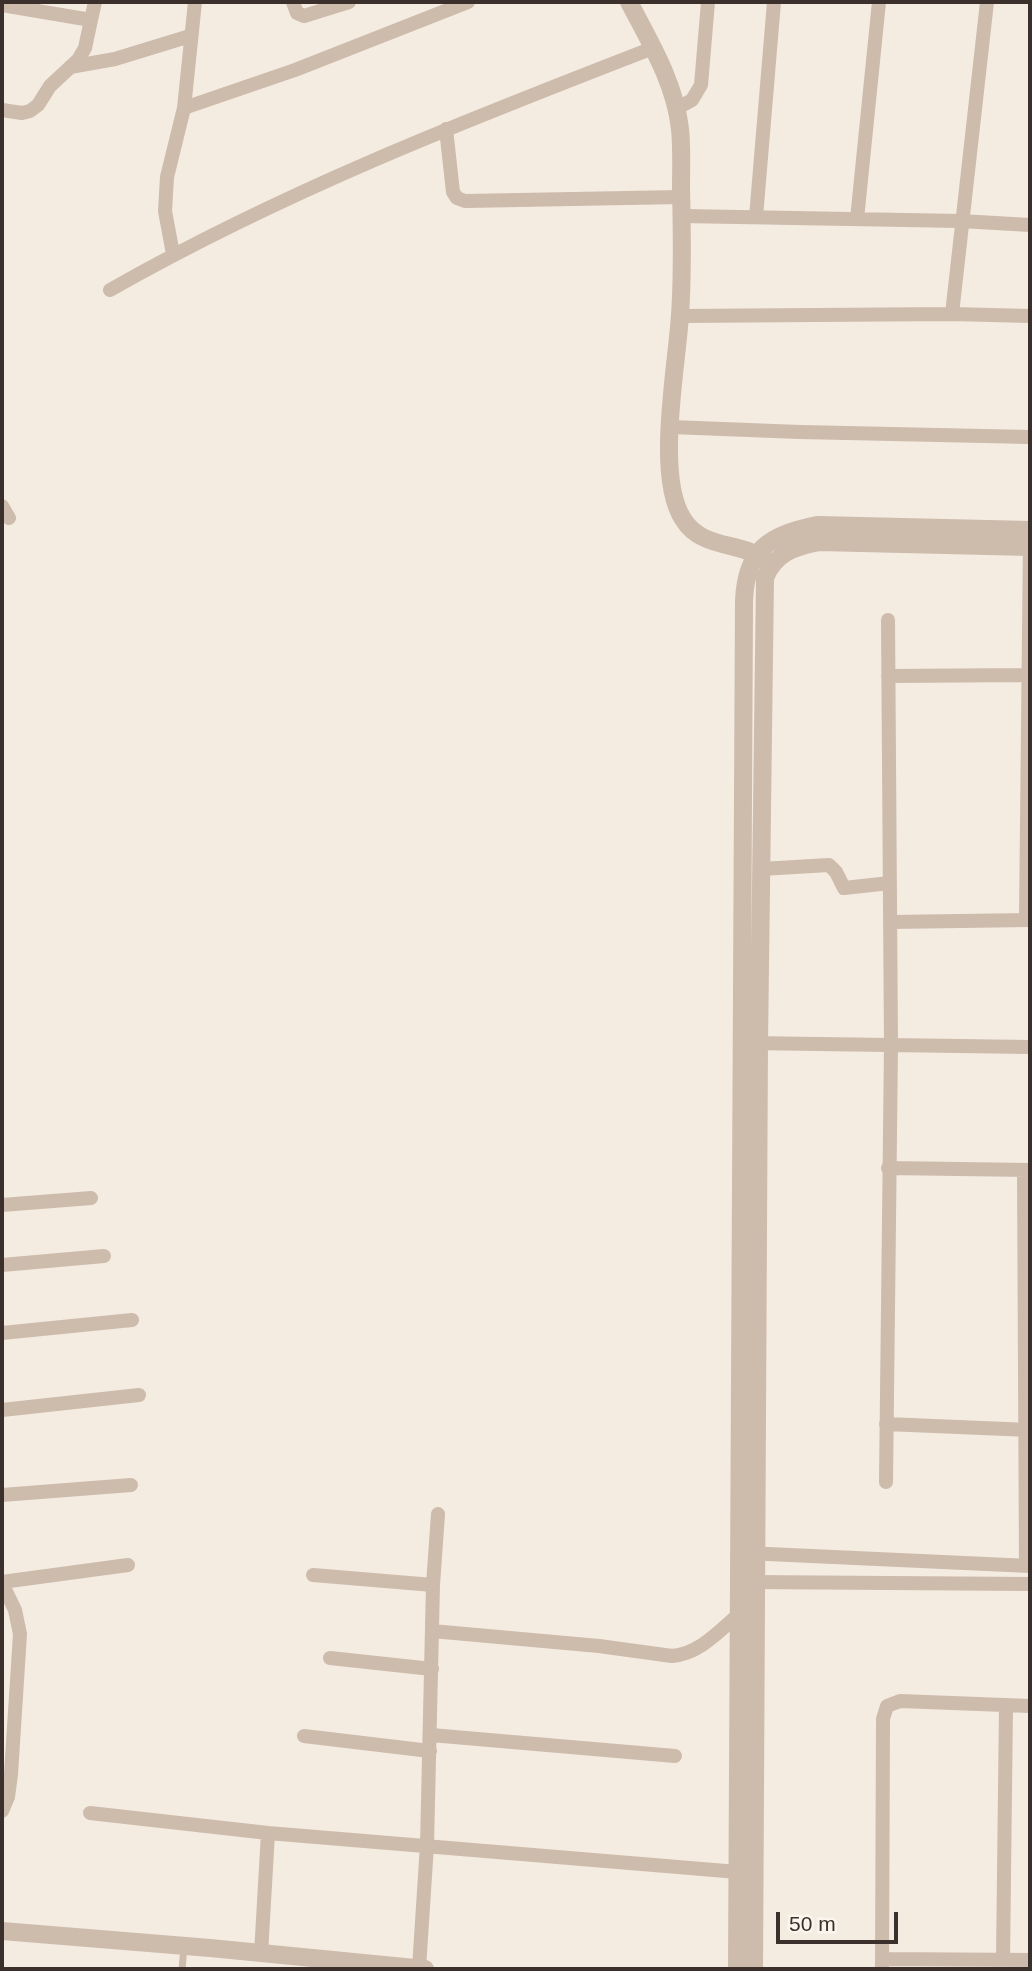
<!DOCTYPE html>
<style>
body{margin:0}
#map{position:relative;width:1032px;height:1971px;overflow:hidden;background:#f4ebe1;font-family:Helvetica,sans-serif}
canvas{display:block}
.frame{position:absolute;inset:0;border:4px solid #3b302b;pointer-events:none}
.scale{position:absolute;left:776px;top:1912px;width:122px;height:32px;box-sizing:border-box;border:4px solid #3b302b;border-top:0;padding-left:9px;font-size:21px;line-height:24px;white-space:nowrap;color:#3b302b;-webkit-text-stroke:5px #fbf5ee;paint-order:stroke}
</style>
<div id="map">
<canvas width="1032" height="1971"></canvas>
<div class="frame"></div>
<div class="scale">50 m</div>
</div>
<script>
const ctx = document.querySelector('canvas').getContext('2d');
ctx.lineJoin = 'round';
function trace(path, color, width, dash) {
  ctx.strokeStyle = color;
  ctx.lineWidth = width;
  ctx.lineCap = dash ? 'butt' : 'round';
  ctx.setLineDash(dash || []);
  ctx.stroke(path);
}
const service = new Path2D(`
 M182 1969 184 1947`);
const minor = new Path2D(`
 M293 2 297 13 304 16 349 2
 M987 2 952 314 1030 316
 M2 5 91 20 95 2
 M70 67 115 59 190 36
 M184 108 295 70 468 2
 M676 109 692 100 701 85 708 2
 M2 110 22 113 30 111 38 105 50 86 78 60 85 48 91 20
 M446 129 453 192 457 198 465 201 681 197
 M682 216 961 221 1030 225
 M756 217 774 2
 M857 219 879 2
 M173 254 165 211 167 177 184 108 195 2
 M110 290C284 191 467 120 653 48
 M680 316 952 314
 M671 427 800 432 1030 437
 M2 506 9 518
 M888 676 1030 675
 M761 869 829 865 836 872 844 888 890 883
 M1026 920 1030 539
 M890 922 1030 920
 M748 1043 1030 1047
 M888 1168 1030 1170
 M1024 1170 1026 1566
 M2 1205 91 1198
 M2 1265 104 1256
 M2 1333 132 1320
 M2 1410 139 1395
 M886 1424 1030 1430
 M886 1482 891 1045 888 620
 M2 1495 131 1485
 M746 1553 1030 1566
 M313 1575 433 1585
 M2 1582 128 1565
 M748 1582 1030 1584
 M2 1583 15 1610 20 1634 11 1774 8 1797 2 1811
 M432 1631 599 1646 672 1656C699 1654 718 1632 738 1615H744
 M330 1658 432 1669
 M431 1735 675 1756
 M304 1736 430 1751
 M90 1813 268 1833 738 1872
 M261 1954 268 1833
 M882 1959 1030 1960
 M1003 1960 1006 1706
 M419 1968 427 1845 433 1585 438 1514
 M882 1969 883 1719 887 1706 900 1701 1030 1706`);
const tertiary = new Path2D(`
 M629 2C650 42 675 83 680 129 682 148 681 168 681 188 682 230 683 273 680 315 677 366 655 476 683 519 702 550 740 541 766 560
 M2 1931 210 1948 425 1969
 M737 1969 744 601C746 549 769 535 817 525L1030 530
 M754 1969 759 1043 765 578C775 553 794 547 819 542L1030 547`);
trace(service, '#cdbbac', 7);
trace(minor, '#cdbbac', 14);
trace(tertiary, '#cdbbac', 18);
</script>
